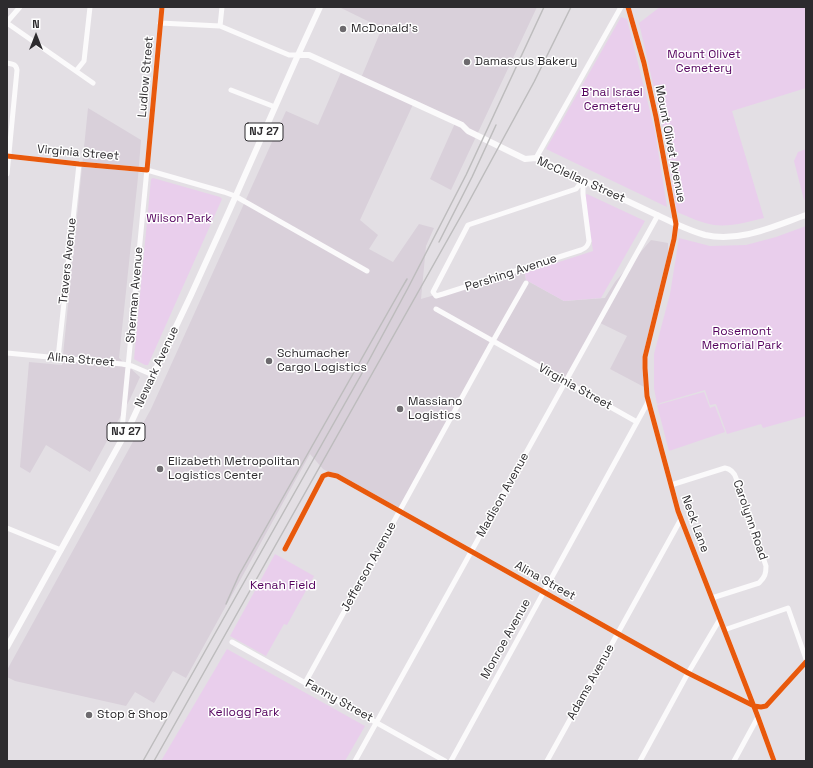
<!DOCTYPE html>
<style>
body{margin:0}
#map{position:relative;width:813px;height:768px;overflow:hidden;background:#e3dfe4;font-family:"Space Grotesk",sans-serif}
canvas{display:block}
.frame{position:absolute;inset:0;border:8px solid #2d2b2e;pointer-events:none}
.north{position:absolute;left:16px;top:16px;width:40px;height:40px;-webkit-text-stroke:3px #fff;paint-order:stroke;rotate:0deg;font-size:11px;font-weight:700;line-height:16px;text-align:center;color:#2d2b2e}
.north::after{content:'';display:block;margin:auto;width:14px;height:18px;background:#2d2b2e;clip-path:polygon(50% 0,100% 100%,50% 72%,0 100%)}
</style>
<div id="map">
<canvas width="813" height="768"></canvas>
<div class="frame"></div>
<div class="north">N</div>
</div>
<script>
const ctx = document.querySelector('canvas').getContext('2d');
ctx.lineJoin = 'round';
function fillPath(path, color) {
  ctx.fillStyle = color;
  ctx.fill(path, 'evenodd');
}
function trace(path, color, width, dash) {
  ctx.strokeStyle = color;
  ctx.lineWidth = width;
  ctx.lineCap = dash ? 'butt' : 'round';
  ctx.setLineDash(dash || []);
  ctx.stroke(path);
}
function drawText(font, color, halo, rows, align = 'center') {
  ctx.font = font + ' "Space Grotesk",sans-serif';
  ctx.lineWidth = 3;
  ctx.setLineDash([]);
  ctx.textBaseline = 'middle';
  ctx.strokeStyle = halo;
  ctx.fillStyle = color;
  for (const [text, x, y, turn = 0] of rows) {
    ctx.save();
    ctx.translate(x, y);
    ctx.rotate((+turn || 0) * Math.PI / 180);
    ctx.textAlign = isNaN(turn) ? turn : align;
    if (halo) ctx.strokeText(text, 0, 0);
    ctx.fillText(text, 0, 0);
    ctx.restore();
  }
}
const built = new Path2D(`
 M339 7H537L451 190 430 179 456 121 415 100 360 220 378 235 369 249 393 262 419 224 434 228 426 246 421 299 524 269 526 280 564 301 605 298 615 282 651 240 668 243V270L643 373 646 388 610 369 627 336 598 322 566 379 495 339 399 511 323 469 310 454 186 678 173 671 154 703 135 692 126 706 15 681 7 677V670L151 409 286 111 318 125 342 70 361 78 382 28Z
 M88 108 141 140 138 177 119 358 140 377 130 399 90 472 46 445 30 473 20 467 29 362 62 365Z`);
const green = new Path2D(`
 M660 7H806V88L732 111 764 218C748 222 731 227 714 225 701 223 689 217 677 212L664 132 639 23Z
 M621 17 627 19 655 131 667 207 546 149Z
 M806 149V199L804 200 794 161 798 152Z
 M153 178 220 197 222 199 148 365H145L134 359 151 179Z
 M587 194 645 221 601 298 564 301 526 280 525 273 593 251 585 195Z
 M806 226V416L763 428 761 424 727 434 716 404 710 405 705 390 657 404 654 388V354L670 294 679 238 710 246 746 245 776 237Z
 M704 392 710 408 715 406 725 432 669 451 657 405Z
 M275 554 314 576 287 625 284 624 266 656 230 636Z
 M227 649 365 726 345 761H161Z`);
const minor = new Path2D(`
 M628 7 644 63 656 117 676 224 674 239 645 357V368L647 396 678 511 758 717 774 761
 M7 22 20 7
 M7 23 93 83
 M160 23 220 26 289 55H298
 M220 26 222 7
 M7 63C13 64 16 64 17 70L7 174
 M76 71 84 61 90 7
 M231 90 275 107
 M7 156 79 164 147 170 224 192 235 196 367 271
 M536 158 621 7
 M583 180V194L589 241C588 246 586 248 581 250L443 294 436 296 433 292 468 225 576 189Z
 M436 309 637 422
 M7 353 122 364 132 366 153 375
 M58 358 79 164
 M121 440 149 148 162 7
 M671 485 725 468C731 469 734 472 736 478L766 566C766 574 765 577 759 583L712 598
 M7 528 61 550
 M285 549 323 476 328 474 337 476 688 673 754 706 761 707 766 706 806 662
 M724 630 788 608 806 659
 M232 642 445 761
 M305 683 493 341 526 283
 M355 761 658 215
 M451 761 648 402
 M547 761 681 519
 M640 761 688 673 720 619
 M734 761 758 717`);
const major = new Path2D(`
 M298 55H309L462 125 468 131 525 159 536 158 676 224C685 228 694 232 705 235 739 243 774 226 806 215
 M7 647 131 423 153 375 191 295 230 209 298 55 320 7`);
const rail = new Path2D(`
 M439 242 472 177 496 125
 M226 604 239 575 400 291 407 279
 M143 761 361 375 408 288 466 175 544 7
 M154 761 466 207 534 82 571 7`);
const cycleway = new Path2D(`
 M628 7 644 63 656 117 676 224 674 239 645 357V368L647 396 678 511 758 717 774 761
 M7 156 79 164 147 170 149 148 162 7
 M285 549 323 476 328 474 337 476 688 673 754 706 761 707 766 706 806 662`);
const markers = [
 [343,29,4,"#6d6a6e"],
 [467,62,4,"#6d6a6e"],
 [269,361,4,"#6d6a6e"],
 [400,409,4,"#6d6a6e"],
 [160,469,4,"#6d6a6e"],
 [89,715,4,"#6d6a6e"]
];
const shields = [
 [264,132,38],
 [126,432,38]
];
const shieldNames = [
 ["NJ 27",264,132],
 ["NJ 27",126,432]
];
const poiNames = [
 ["McDonald's",351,29],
 ["Damascus Bakery",475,62],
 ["Schumacher",277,354],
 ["Cargo Logistics",277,368],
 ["Massiano",408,402],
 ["Logistics",408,416],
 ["Elizabeth Metropolitan",168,462],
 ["Logistics Center",168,476],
 ["Stop & Shop",97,715]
];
const parkNames = [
 ["Mount Olivet",704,55],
 ["Cemetery",704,69],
 ["B'nai Israel",612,93],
 ["Cemetery",612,107],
 ["Wilson Park",179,219],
 ["Rosemont",742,332],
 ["Memorial Park",742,346],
 ["Kenah Field",283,586],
 ["Kellogg Park",244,713]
];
const streetNames = [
 ["Ludlow Street",146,77,-85],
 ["Mount Olivet Avenue",670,144,79],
 ["Virginia Street",78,153,5],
 ["McClellan Street",581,180,24],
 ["Travers Avenue",68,261,-84],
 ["Pershing Avenue",511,273,-18],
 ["Sherman Avenue",135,295,-85],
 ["Alina Street",81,360,5],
 ["Newark Avenue",157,367,-65],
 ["Virginia Street",575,387,29],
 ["Madison Avenue",503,495,-61],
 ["Carolynn Road",750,520,71],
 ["Neck Lane",695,524,70],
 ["Jefferson Avenue",369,567,-61],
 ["Alina Street",545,581,29],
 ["Monroe Avenue",506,639,-61],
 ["Adams Avenue",591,682,-61],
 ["Fanny Street",339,701,29]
];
fillPath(built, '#d9d0da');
fillPath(green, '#e9ceec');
trace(minor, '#fbfafb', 5);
trace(major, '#fbfafb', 6);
trace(rail, '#bdbcbd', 1.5);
trace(cycleway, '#e8590c', 5);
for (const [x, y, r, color] of markers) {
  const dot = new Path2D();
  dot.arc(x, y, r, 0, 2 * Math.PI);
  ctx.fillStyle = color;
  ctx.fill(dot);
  trace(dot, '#fff', 1.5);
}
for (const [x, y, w] of shields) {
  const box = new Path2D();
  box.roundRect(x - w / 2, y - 9, w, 18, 3);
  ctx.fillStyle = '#fff';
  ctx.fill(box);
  trace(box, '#2d2b2e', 1);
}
drawText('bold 11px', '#2d2b2e', null, shieldNames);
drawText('12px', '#2d2b2e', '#fff', poiNames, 'left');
drawText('12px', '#55035f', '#fff', parkNames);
drawText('12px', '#2d2b2e', '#fff', streetNames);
</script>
